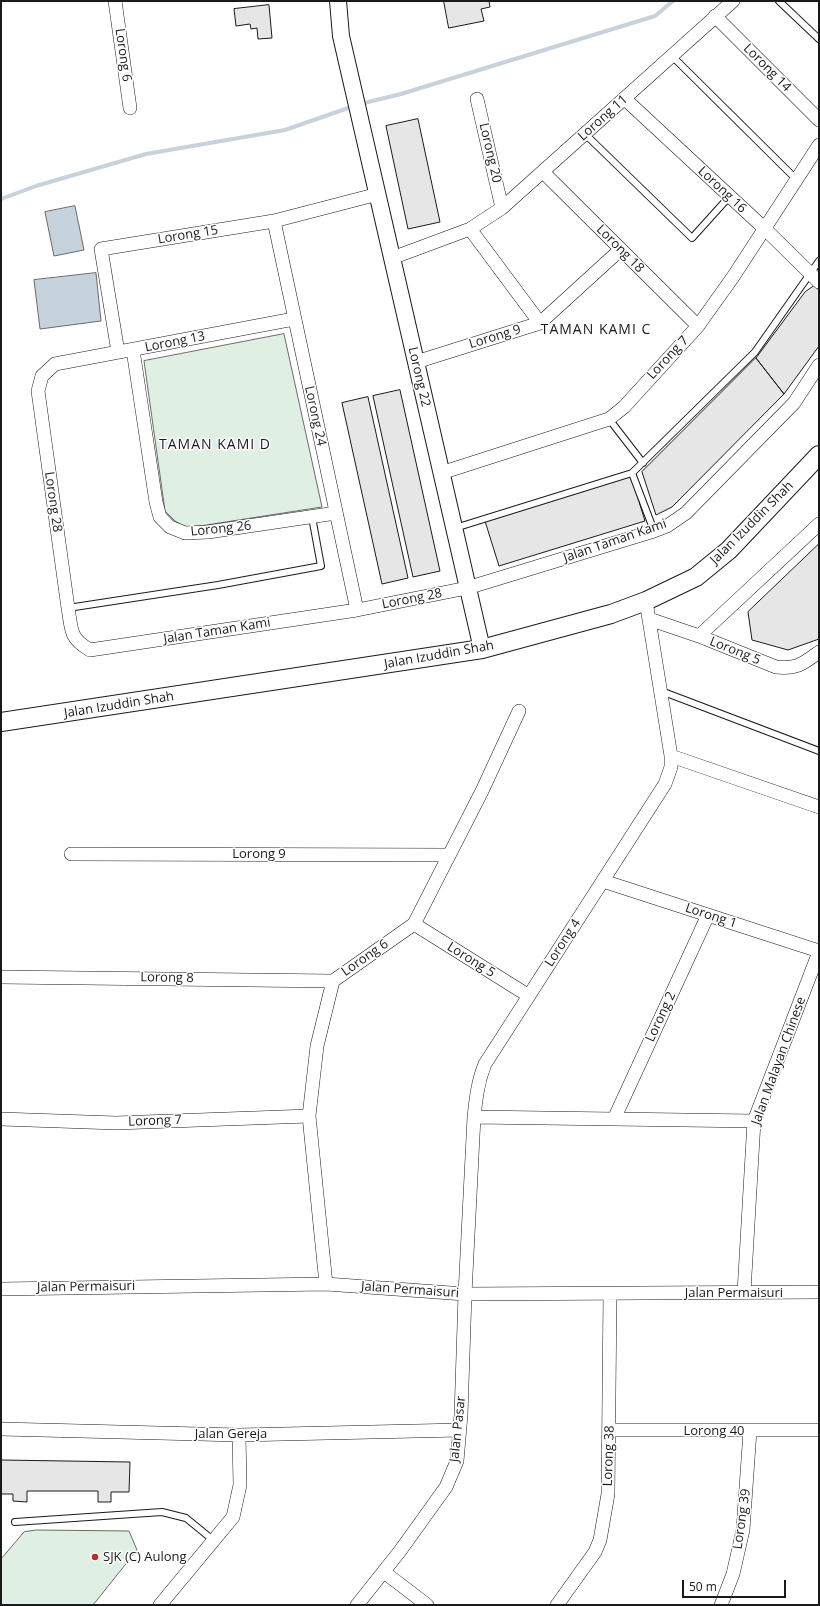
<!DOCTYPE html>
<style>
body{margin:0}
#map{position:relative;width:820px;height:1606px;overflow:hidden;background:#fff;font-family:"Open Sans",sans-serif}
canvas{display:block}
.frame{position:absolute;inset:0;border:2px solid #1a1a1a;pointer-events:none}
.scale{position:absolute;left:682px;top:1580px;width:104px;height:18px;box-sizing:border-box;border:2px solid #1a1a1a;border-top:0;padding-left:5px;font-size:12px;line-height:14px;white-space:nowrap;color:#1a1a1a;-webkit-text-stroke:3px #fff;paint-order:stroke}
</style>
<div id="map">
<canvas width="820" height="1606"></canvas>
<div class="frame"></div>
<div class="scale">50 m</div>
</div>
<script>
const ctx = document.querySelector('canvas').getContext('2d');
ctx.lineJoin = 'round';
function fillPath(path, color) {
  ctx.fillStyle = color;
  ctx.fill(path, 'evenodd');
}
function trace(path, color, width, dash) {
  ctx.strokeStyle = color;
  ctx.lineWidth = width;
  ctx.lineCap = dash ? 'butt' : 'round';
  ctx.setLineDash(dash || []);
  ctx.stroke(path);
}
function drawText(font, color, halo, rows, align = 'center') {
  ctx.font = font + ' "Open Sans",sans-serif';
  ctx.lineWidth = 3;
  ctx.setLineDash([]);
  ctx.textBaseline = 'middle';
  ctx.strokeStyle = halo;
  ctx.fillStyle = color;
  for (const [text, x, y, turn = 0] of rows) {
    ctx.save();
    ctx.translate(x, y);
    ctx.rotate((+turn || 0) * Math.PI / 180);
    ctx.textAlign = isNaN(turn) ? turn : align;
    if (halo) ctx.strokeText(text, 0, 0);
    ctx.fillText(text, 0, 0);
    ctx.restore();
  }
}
const green = new Path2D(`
 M284 334 322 507 187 528 175 521 165 511 144 361Z
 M37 1530 129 1531 137 1550 93 1605H1V1559L24 1532Z`);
const water = new Path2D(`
 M75 206 84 250 54 256 45 212Z
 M96 273 101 321 40 329 34 280Z`);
const stream = new Path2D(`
 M360 104 401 94 655 16 673 1
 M1 199 36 186 146 154 285 130 354 106`);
const building = new Path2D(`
 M444 1H489L490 7 481 9 484 21 449 28Z
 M269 5 272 38 258 39 257 28 251 29 250 24 236 26 234 9Z
 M418 119 440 222 408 229 386 126Z
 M814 286 819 290V346L784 394 756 358 805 292Z
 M756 358 784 394 672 507 656 515 642 472Z
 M400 390 440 571 413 577 373 396Z
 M368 397 408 578 382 584 342 403Z
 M631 476 645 521 499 566 485 521Z
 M819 544V639L788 650 752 640 748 612Z
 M1 1460 130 1462 129 1492H111V1502H98V1491H27V1502L13 1501V1494H1Z`);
const service = new Path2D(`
 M779 1 819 39
 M671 55 797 180
 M585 134 692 238 729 197
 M609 419 643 463
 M632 473 654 531
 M455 528 632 473 755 352 819 261
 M68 608 218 585 321 566 312 517
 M661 691 819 751
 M15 1522 162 1512 186 1518 213 1540`);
const minor = new Path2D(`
 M115 1 130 108
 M715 16 819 120
 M477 99 502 208
 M625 99 765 229 819 282
 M543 172 698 326
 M274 221 357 610
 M470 229 540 323
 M392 258 470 229 502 208 733 1
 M294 319 55 364 42 376 38 391 68 608C72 630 69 638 90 650L357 610 467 588 654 531 667 526 686 513 794 403 819 365
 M133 350 156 502 160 517 170 527 185 533 208 532 336 513
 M118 352 101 249 274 221 378 194
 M416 362 540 323 620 250
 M441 473 609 419 624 407 698 326 733 277 819 145
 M649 619 699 636 776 667C797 669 803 664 819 652
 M699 636 819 524
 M671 756 819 807
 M71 854 448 855
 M603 881 819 951
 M414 924 529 996
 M1 977 333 981
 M474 1117 754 1121
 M1 1119 116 1123 309 1116
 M614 1119 708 915
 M326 1284 309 1116 317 1046 333 981 414 924 482 791 519 711
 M1 1289 326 1284 465 1294 819 1292
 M744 1292 754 1121 819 952
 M1 1429 239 1435 460 1430
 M610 1430H819
 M384 1572 427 1605
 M160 1605 233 1517 240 1485 239 1435
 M357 1605 400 1551 446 1487 457 1461 461 1415 465 1294 474 1117C476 1098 478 1081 485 1064L665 784 671 767V756L646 601
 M557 1605 595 1552 600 1540 608 1494 610 1294
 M721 1605 733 1574 743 1530 750 1431`);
const tertiary = new Path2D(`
 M338 1 341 36 482 649`);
const secondary = new Path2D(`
 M1 722 482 649 611 614 646 601 696 577 729 550 819 455`);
const markers = [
 [95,1557,4,"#c62828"]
];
const streetNames = [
 ["Lorong 6",123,55,82],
 ["Lorong 14",767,68,45],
 ["Lorong 11",603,118,-42],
 ["Lorong 20",490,153,77],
 ["Lorong 16",722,190,43],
 ["Lorong 15",188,235,-9],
 ["Lorong 18",620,249,45],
 ["Lorong 9",495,337,-17],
 ["Lorong 13",175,342,-11],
 ["Lorong 7",668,358,-47],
 ["Lorong 22",419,377,77],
 ["Lorong 24",315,416,78],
 ["Lorong 28",53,502,82],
 ["Jalan Izuddin Shah",752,523,-45],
 ["Lorong 26",221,529,-6],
 ["Jalan Taman Kami",615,541,-19],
 ["Lorong 28",412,599,-11],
 ["Jalan Taman Kami",217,631,-9],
 ["Lorong 5",735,651,22],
 ["Jalan Izuddin Shah",439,655,-10],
 ["Jalan Izuddin Shah",119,705,-9],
 ["Lorong 9",259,854],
 ["Lorong 1",711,916,18],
 ["Lorong 4",563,943,-57],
 ["Lorong 6",365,958,-35],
 ["Lorong 5",471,960,32],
 ["Lorong 8",167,978,1],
 ["Lorong 2",661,1017,-65],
 ["Jalan Malayan Chinese",779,1061,-70],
 ["Lorong 7",155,1121,-2],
 ["Jalan Permaisuri",86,1287,-1],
 ["Jalan Permaisuri",410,1290,4],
 ["Jalan Permaisuri",734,1293],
 ["Jalan Pasar",458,1429,-84],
 ["Lorong 40",714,1431],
 ["Jalan Gereja",231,1434],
 ["Lorong 38",609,1456,-88],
 ["Lorong 39",742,1519,-82]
];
const poiNames = [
 ["SJK (C) Aulong",103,1557]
];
const neighbourhoodNames = [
 ["TAMAN KAMI C",596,330],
 ["TAMAN KAMI D",215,445]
];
fillPath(green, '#e0efe3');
trace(green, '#6a6a6a', 1);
fillPath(water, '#c6d2dc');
trace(water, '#6a6a6a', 1);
trace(stream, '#c6d2dc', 4);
fillPath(building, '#e6e6e6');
trace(building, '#1a1a1a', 1);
trace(service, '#1a1a1a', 8);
trace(minor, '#1a1a1a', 14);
trace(tertiary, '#1a1a1a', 18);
trace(secondary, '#1a1a1a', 20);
trace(service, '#fff', 6);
trace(minor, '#fff', 13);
trace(tertiary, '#fff', 16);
trace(secondary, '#fff', 18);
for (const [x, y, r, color] of markers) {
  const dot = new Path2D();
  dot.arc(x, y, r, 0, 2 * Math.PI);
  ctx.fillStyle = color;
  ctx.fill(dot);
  trace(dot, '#fff', 1.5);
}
drawText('13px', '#1a1a1a', '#fff', streetNames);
drawText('13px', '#1a1a1a', '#fff', poiNames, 'left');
ctx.letterSpacing = '1px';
drawText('14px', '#1a1a1a', '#fff', neighbourhoodNames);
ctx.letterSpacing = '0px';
</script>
